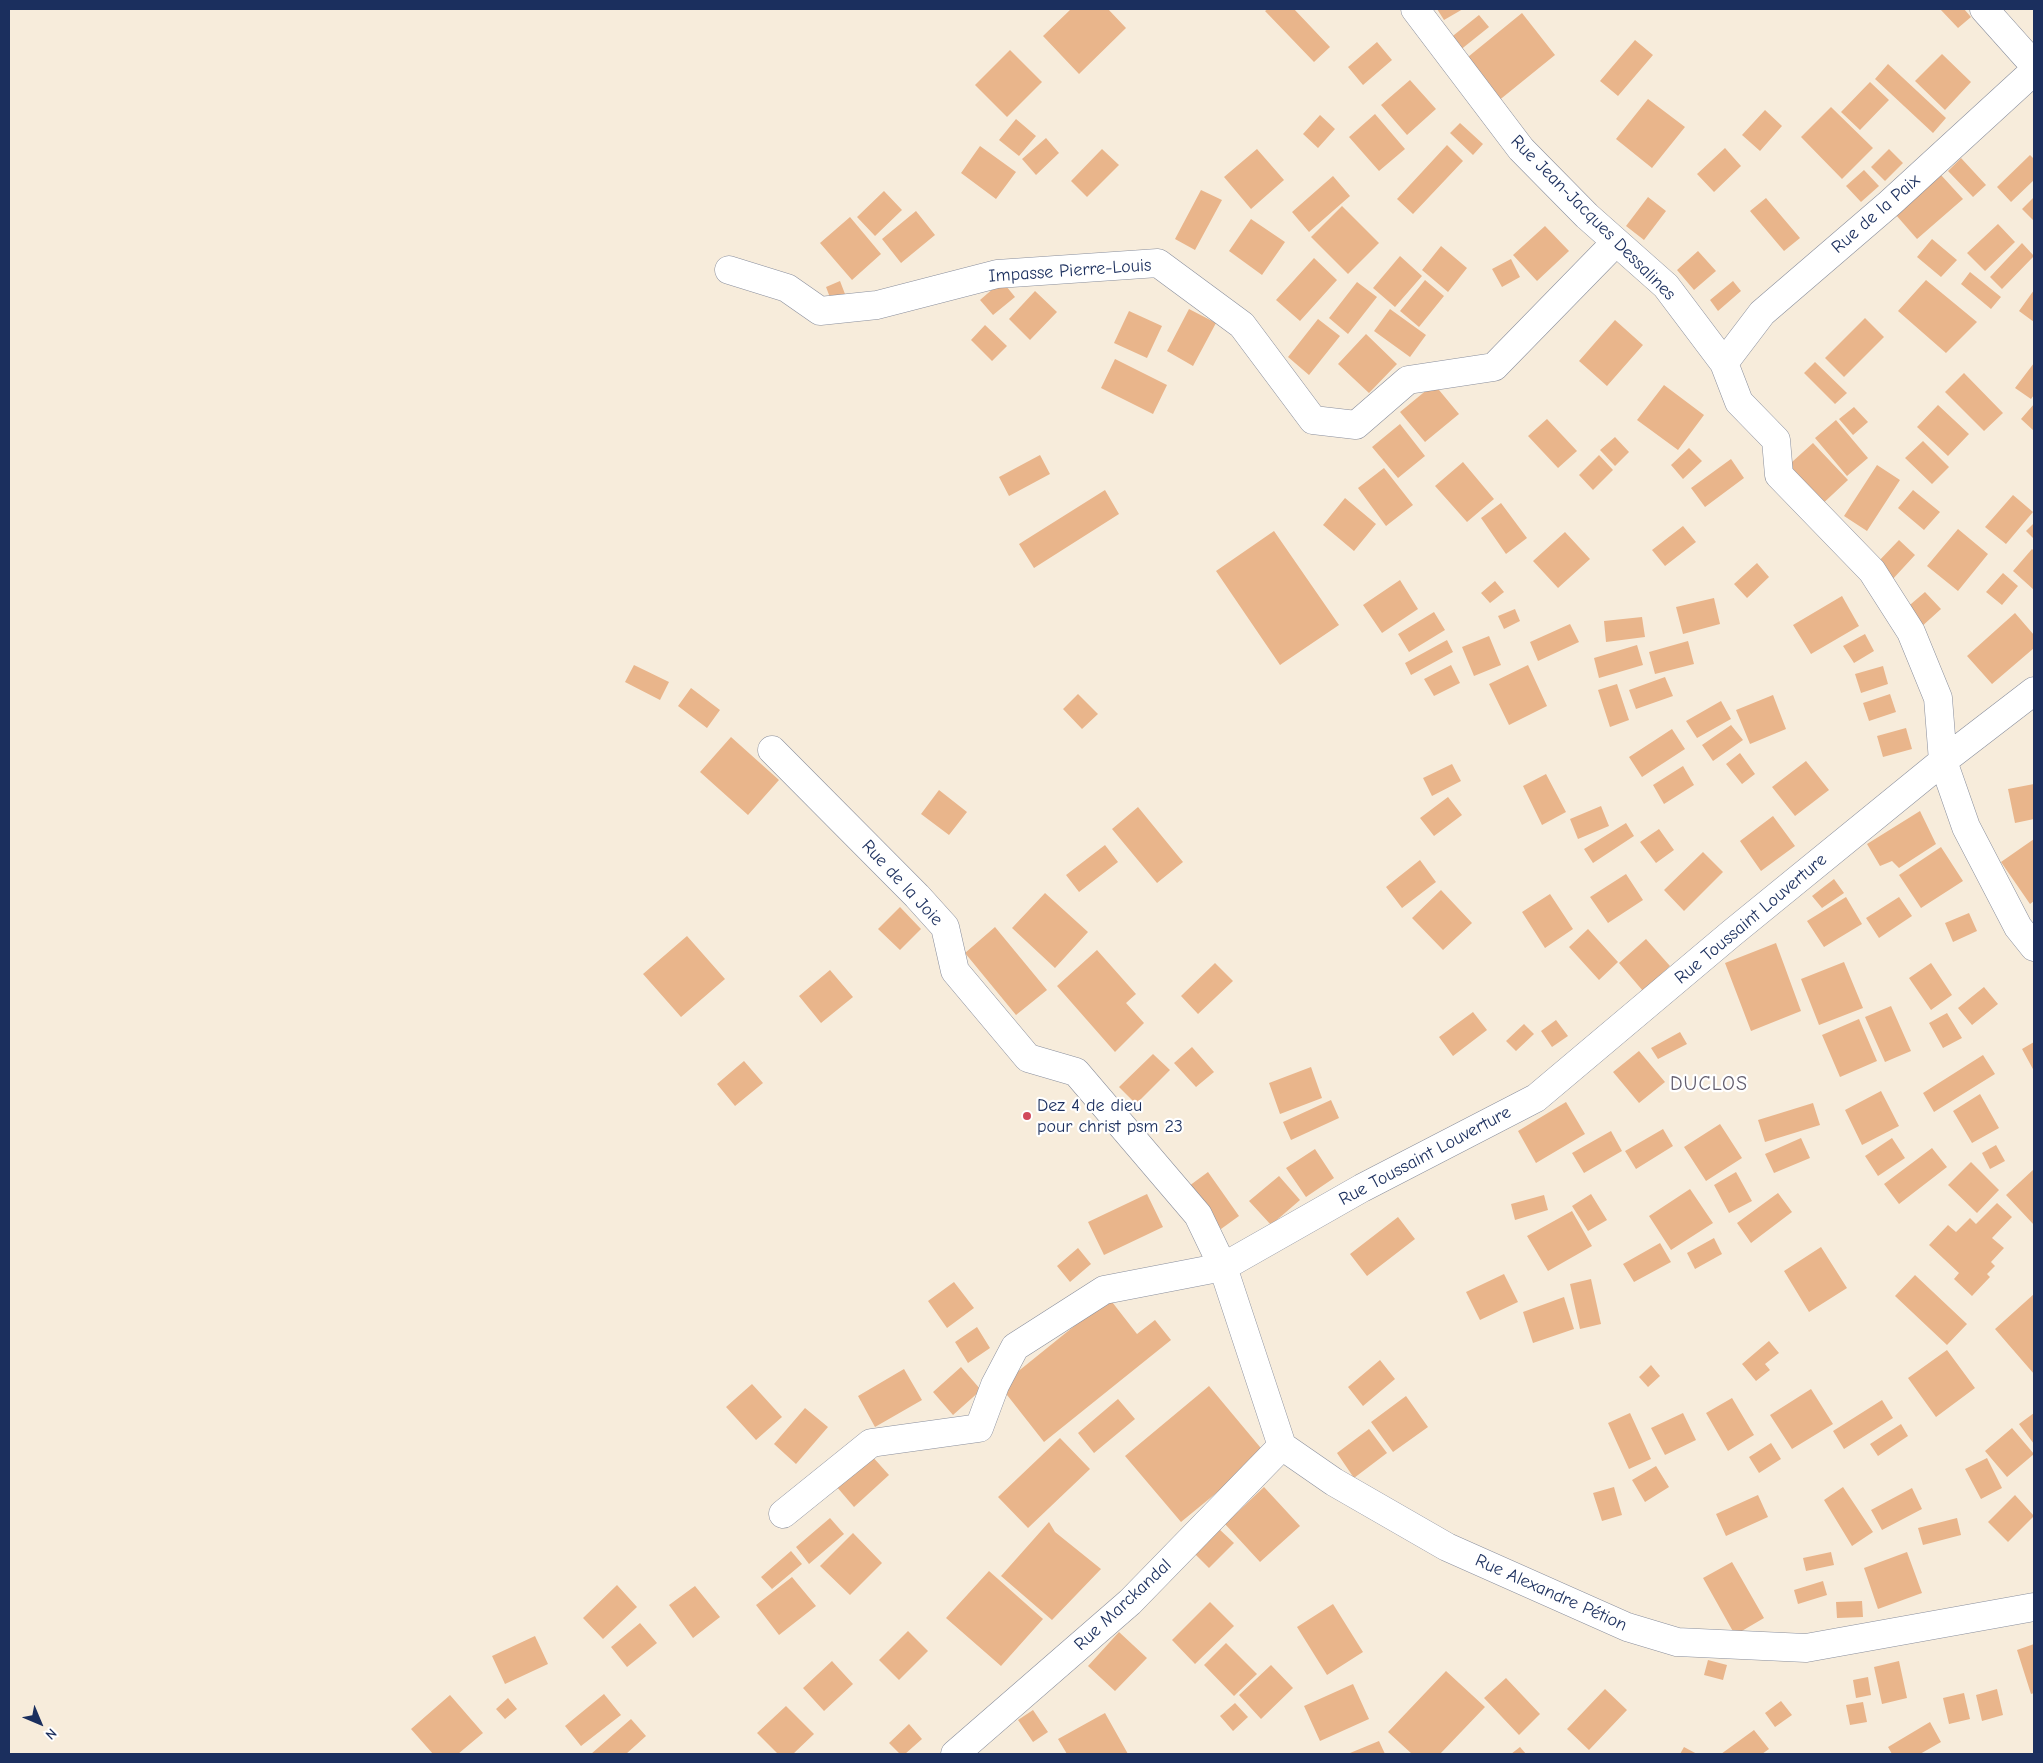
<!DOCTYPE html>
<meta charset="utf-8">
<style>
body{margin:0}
#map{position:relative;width:2043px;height:1763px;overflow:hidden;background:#f7ecdb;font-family:"Comic Neue",sans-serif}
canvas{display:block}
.frame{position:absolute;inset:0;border:10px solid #1b2f5e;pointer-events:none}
.north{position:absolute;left:15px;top:1698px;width:50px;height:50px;-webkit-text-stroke:4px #fff;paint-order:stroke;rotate:135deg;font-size:14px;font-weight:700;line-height:20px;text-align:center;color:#1b2f5e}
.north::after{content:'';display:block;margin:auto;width:18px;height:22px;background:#1b2f5e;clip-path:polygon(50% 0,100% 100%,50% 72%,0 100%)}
</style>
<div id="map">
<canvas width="2043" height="1763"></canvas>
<div class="frame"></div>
<div class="north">N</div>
</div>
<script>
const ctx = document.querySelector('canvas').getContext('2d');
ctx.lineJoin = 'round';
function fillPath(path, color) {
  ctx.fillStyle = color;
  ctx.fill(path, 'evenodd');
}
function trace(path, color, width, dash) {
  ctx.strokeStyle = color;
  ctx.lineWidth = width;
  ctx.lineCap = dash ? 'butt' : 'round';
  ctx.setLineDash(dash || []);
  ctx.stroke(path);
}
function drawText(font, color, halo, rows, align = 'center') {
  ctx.font = font + ' "Comic Neue",sans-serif';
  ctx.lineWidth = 4.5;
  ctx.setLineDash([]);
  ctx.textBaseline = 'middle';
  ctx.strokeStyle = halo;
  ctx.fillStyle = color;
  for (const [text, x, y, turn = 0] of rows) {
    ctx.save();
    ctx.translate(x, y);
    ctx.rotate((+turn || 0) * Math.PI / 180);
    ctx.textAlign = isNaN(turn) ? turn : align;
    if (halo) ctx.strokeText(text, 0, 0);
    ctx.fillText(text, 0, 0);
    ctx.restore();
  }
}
const building = new Path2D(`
 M1071 9H1108L1126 28 1079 74 1043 36Z
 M1268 9H1294L1330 47 1314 62 1265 11Z
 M1437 9H1463L1444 20Z
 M1940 9H1964L1971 17 1958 28Z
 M1522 13 1555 55 1497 102 1463 61Z
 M1479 15 1489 27 1459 51 1449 39Z
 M1635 40 1653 55 1618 96 1600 81Z
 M1377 42 1392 60 1363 85 1348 67Z
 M1010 50 1042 82 1007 117 975 85Z
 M1942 54 1971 82 1945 110 1915 81Z
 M1888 64 1946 118 1933 133 1875 79Z
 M1410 80 1436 109 1407 135 1381 105Z
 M1870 82 1889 100 1860 130 1841 112Z
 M1648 99 1685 127 1652 168 1616 139Z
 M1831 107 1873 148 1842 179 1801 137Z
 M1765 110 1782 126 1760 151 1742 135Z
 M1375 114 1405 149 1379 171 1349 137Z
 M1320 115 1335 129 1318 148 1303 134Z
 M1016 119 1036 136 1019 156 999 140Z
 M1460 123 1483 144 1473 155 1450 133Z
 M1046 138 1059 153 1036 175 1022 159Z
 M1447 145 1463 161 1413 214 1397 199Z
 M980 146 1016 172 996 199 961 173Z
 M1725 148 1741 166 1714 192 1697 174Z
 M1102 149 1119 165 1087 197 1071 181Z
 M1257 149 1284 180 1251 209 1224 177Z
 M1889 149 1903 163 1885 181 1871 167Z
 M2030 155 2034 159V180L2011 202 1997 187Z
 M1961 158 1986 185 1973 197 1948 171Z
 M1864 170 1879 186 1861 202 1846 186Z
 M1941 175 1963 199 1917 239 1896 215Z
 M1333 176 1350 196 1309 232 1292 212Z
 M1201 190 1222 200 1195 250 1175 239Z
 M884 191 902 210 875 236 857 217Z
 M1648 197 1666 211 1644 240 1626 226Z
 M2034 197V221L2022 209Z
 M1766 198 1800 238 1784 251 1750 211Z
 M1342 206 1379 243 1348 274 1311 237Z
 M916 211 935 235 901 263 882 239Z
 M850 217 881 254 852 280 820 243Z
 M1251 219 1285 242 1262 275 1229 251Z
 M1998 224 2015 242 1985 271 1967 253Z
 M1545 226 1569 251 1537 281 1513 255Z
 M1932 239 1957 260 1941 277 1917 257Z
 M2022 243 2034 256 2002 289 1990 277Z
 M1441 246 1467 268 1448 292 1422 270Z
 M1698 251 1716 271 1694 290 1677 270Z
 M1400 256 1422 276 1395 307 1373 288Z
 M1314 258 1337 280 1300 321 1276 300Z
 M1511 259 1520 277 1502 287 1492 269Z
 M1970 272 2001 297 1991 309 1961 284Z
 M1425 280 1444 296 1419 327 1400 311Z
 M1926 280 1977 322 1946 353 1898 311Z
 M840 281 845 294 831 300 826 287Z
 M1002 281 1015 297 993 315 980 300Z
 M1733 281 1741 291 1718 311 1710 300Z
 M1357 282 1377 297 1348 334 1329 318Z
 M2034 290V322L2019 311Z
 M1035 291 1057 312 1030 340 1009 319Z
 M1189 309 1216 323 1193 366 1167 351Z
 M1390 309 1426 335 1410 357 1374 331Z
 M1129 311 1162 326 1147 358 1114 343Z
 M1865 318 1884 337 1844 377 1825 358Z
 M1318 319 1340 336 1309 375 1288 357Z
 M1615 320 1643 345 1607 386 1579 361Z
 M985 325 1007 346 992 361 971 340Z
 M1366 334 1397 364 1369 393 1338 364Z
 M1115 359 1167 385 1153 414 1101 388Z
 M1815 362 1847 393 1835 404 1804 373Z
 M2034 363V395L2031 399 2015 388Z
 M1964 373 2003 413 1984 431 1945 392Z
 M1434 384 1459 414 1425 442 1400 412Z
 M1664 385 1704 415 1678 450 1637 420Z
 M2034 404V431L2021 419Z
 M1938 405 1969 434 1948 456 1917 427Z
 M1854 407 1868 422 1853 435 1839 419Z
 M1547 419 1577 451 1558 468 1528 436Z
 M1836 420 1868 458 1847 476 1815 438Z
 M1400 424 1425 456 1398 478 1372 447Z
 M1615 437 1629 452 1615 466 1600 450Z
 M1923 441 1949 467 1932 484 1905 458Z
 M1813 443 1848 480 1817 509 1781 472Z
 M1689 448 1702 461 1683 479 1671 465Z
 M1040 455 1050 474 1009 496 999 477Z
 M1599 455 1613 470 1593 490 1579 475Z
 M1731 459 1744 478 1705 507 1691 488Z
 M1463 462 1494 499 1467 522 1435 486Z
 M1877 465 1900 480 1867 531 1844 516Z
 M1384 468 1413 505 1386 526 1358 488Z
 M1105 490 1119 514 1034 568 1019 544Z
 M1913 490 1940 512 1924 530 1898 508Z
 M2013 495 2033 512 2006 544 1985 527Z
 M1345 498 1376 524 1354 551 1323 525Z
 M1501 503 1527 538 1506 554 1481 518Z
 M2034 523V539L2026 531Z
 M1683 526 1696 542 1665 566 1652 550Z
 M1958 529 1988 554 1958 591 1927 566Z
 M1274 531 1339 625 1280 665 1216 571Z
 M1565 532 1590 559 1558 588 1533 561Z
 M1899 540 1915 555 1891 581 1875 565Z
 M2032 549 2034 551V590L2013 571Z
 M1757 563 1769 577 1747 598 1734 584Z
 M2003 573 2018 586 2002 605 1986 592Z
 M1400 580 1418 609 1382 633 1363 605Z
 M1495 581 1504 592 1490 603 1481 593Z
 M1925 592 1941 609 1920 628 1904 610Z
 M1842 596 1859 626 1811 654 1793 625Z
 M1714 598 1720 624 1683 634 1676 607Z
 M1515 609 1520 621 1504 629 1498 616Z
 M1434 612 1445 630 1409 652 1398 634Z
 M2015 613 2034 635V648L1992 684 1967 656Z
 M1642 617 1645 637 1606 642 1604 621Z
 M1570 624 1579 642 1538 661 1530 642Z
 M1865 634 1874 651 1854 663 1843 646Z
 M1489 636 1501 665 1474 676 1462 647Z
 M1447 640 1453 652 1411 675 1405 663Z
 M1688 641 1694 664 1655 674 1649 652Z
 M1637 645 1643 665 1599 678 1594 658Z
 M634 665 669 682 660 700 625 682Z
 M1451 665 1460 683 1434 696 1424 679Z
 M1528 665 1547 706 1509 725 1489 684Z
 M1883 666 1888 684 1861 693 1855 674Z
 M1665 677 1673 696 1636 709 1629 690Z
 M1617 684 1629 720 1610 727 1598 690Z
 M691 688 720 710 707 728 678 706Z
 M1078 694 1098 714 1082 729 1063 709Z
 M1890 694 1896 712 1869 721 1863 703Z
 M1773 695 1786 729 1750 744 1736 710Z
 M1721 701 1731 719 1697 738 1686 721Z
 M1731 725 1743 740 1713 761 1702 745Z
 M1906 728 1912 749 1883 757 1877 736Z
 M1672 729 1685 749 1642 777 1629 757Z
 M731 737 779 780 748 815 700 772Z
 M1740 753 1755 774 1742 784 1726 764Z
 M1806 761 1829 790 1795 816 1772 787Z
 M1452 764 1461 781 1432 796 1423 778Z
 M1683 766 1694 785 1664 804 1653 785Z
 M1546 774 1566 812 1542 825 1523 786Z
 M2034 784V819L2015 823 2008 789Z
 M939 790 967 812 949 835 921 814Z
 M1448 797 1462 815 1434 836 1420 818Z
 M1601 806 1609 826 1578 839 1570 819Z
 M1138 807 1183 862 1157 883 1112 829Z
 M1920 811 1936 844 1899 868 1892 861 1880 866 1867 844Z
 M1773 816 1795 846 1761 871 1740 841Z
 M1626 823 1634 836 1593 863 1584 849Z
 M1659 829 1674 850 1656 863 1640 842Z
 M2034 839V901L2030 904 2001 862Z
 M1105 845 1118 862 1079 892 1066 875Z
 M1941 847 1963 881 1921 908 1899 875Z
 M1703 852 1723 872 1684 911 1664 890Z
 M1420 860 1436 882 1402 908 1386 887Z
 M1626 874 1643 900 1608 923 1590 897Z
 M1834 879 1844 893 1822 908 1812 896Z
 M1441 890 1472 923 1443 950 1412 918Z
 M1045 893 1088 932 1055 968 1012 928Z
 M1550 894 1573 929 1545 948 1522 912Z
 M1846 897 1862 924 1824 947 1807 921Z
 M1899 897 1912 916 1879 938 1866 918Z
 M900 907 921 929 900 950 878 929Z
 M1969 913 1977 931 1953 942 1945 923Z
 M995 927 1047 990 1016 1015 965 953Z
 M1588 929 1618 962 1599 980 1569 947Z
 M687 936 725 979 681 1017 643 974Z
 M1646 939 1670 966 1643 991 1619 963Z
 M1776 943 1801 1011 1751 1031 1725 963Z
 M1097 950 1136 994 1126 1003 1144 1023 1115 1052 1057 986Z
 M1844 962 1863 1008 1819 1025 1801 979Z
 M1215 963 1233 981 1198 1014 1181 996Z
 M1931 963 1952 995 1931 1010 1909 978Z
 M830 970 853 997 821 1023 799 996Z
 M1984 987 1998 1004 1972 1025 1958 1008Z
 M1891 1006 1911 1051 1885 1062 1865 1017Z
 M1473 1012 1487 1030 1453 1056 1439 1037Z
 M1947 1013 1962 1038 1943 1048 1929 1023Z
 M1859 1019 1877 1061 1840 1077 1822 1035Z
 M1556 1020 1568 1036 1552 1047 1541 1031Z
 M1524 1024 1534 1034 1516 1051 1506 1041Z
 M1680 1032 1687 1044 1658 1059 1651 1048Z
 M2034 1042V1071L2022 1049Z
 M1192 1047 1214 1072 1196 1087 1174 1063Z
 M1639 1051 1665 1082 1639 1103 1613 1072Z
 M1153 1054 1170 1070 1136 1104 1119 1087Z
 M1983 1055 1995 1074 1934 1112 1923 1093Z
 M744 1061 763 1083 735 1106 717 1084Z
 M1311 1067 1322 1098 1280 1114 1269 1083Z
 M1881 1091 1899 1126 1862 1145 1845 1110Z
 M1980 1094 1999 1128 1972 1143 1953 1111Z
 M1331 1100 1339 1118 1291 1140 1283 1122Z
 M1566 1102 1585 1134 1536 1163 1518 1131Z
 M1813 1103 1820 1125 1765 1142 1758 1120Z
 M1720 1124 1742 1158 1706 1181 1684 1147Z
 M1663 1129 1673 1146 1636 1169 1625 1151Z
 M1611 1131 1622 1151 1584 1173 1572 1153Z
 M1801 1138 1810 1158 1774 1173 1765 1154Z
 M1892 1138 1905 1158 1878 1176 1865 1156Z
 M1996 1145 2005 1161 1990 1169 1982 1153Z
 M1932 1148 1947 1167 1899 1204 1884 1184Z
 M1315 1149 1334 1178 1306 1197 1286 1168Z
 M1971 1162 1999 1190 1977 1213 1948 1185Z
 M2034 1169V1225L2006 1195Z
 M1208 1172 1239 1216 1221 1229 1189 1186Z
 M1736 1172 1752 1201 1729 1213 1714 1185Z
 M1279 1176 1300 1200 1271 1225 1249 1201Z
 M1690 1189 1713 1223 1671 1250 1649 1216Z
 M1778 1193 1792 1212 1751 1243 1737 1223Z
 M1147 1194 1163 1227 1104 1255 1088 1222Z
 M1591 1194 1607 1220 1588 1231 1572 1206Z
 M1544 1195 1548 1210 1515 1220 1511 1204Z
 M1997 1203 2012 1217 1992 1238 2004 1248 1991 1262 1995 1266 1987 1274 1990 1277 1972 1296 1954 1279 1959 1273 1929 1245 1948 1225 1956 1232 1970 1218 1976 1224Z
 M1572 1211 1592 1246 1548 1271 1527 1236Z
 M1398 1217 1415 1239 1367 1276 1350 1254Z
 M1714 1238 1722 1254 1695 1269 1687 1253Z
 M1660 1243 1671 1262 1634 1282 1623 1264Z
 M1821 1247 1847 1288 1809 1312 1784 1271Z
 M1078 1248 1091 1264 1070 1282 1057 1266Z
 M1504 1274 1518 1302 1480 1320 1466 1292Z
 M1915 1275 1967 1324 1947 1345 1895 1296Z
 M1591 1279 1601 1324 1580 1329 1570 1284Z
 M954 1282 974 1308 947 1328 928 1301Z
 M2034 1294V1374L1995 1329Z
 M1564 1297 1574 1329 1533 1343 1523 1312Z
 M1109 1298 1137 1334 1155 1320 1171 1340 1044 1442 1000 1386Z
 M977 1327 990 1348 968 1363 955 1342Z
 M1769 1341 1779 1353 1765 1364 1770 1370 1756 1381 1742 1364Z
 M1947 1350 1975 1388 1936 1417 1908 1378Z
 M1380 1360 1395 1379 1363 1406 1348 1387Z
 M1651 1365 1660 1376 1648 1387 1639 1377Z
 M961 1367 981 1390 953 1415 933 1392Z
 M904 1369 922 1400 875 1427 858 1396Z
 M752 1384 782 1417 756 1440 726 1407Z
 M1209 1386 1265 1453 1181 1522 1125 1456Z
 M1811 1389 1833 1424 1792 1449 1770 1415Z
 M1406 1396 1428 1427 1393 1452 1371 1422Z
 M1732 1398 1754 1435 1728 1451 1706 1413Z
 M1118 1399 1135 1419 1094 1453 1078 1433Z
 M1882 1400 1893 1418 1844 1449 1833 1431Z
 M805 1408 828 1427 796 1464 774 1444Z
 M1630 1413 1651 1459 1629 1469 1608 1423Z
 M1683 1413 1696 1440 1665 1455 1651 1428Z
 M2034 1413V1444L2019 1424Z
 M1901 1424 1908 1436 1878 1456 1870 1444Z
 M2012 1428 2034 1454 2007 1477 1985 1451Z
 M1369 1429 1387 1453 1354 1478 1337 1453Z
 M1060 1438 1090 1469 1028 1528 998 1497Z
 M1771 1443 1781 1459 1759 1473 1749 1457Z
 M871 1455 889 1475 854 1507 836 1486Z
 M1987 1458 2002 1488 1981 1499 1965 1469Z
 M1656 1466 1669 1487 1645 1502 1632 1480Z
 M1264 1487 1300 1526 1260 1562 1225 1524Z
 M1614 1487 1622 1515 1602 1521 1593 1493Z
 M1843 1487 1873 1532 1852 1546 1824 1500Z
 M1912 1488 1922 1509 1882 1530 1871 1510Z
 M1758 1495 1768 1517 1726 1536 1716 1514Z
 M2015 1495 2034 1516 2008 1542 1988 1522Z
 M830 1518 844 1534 809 1564 796 1547Z
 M1957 1518 1961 1535 1923 1545 1918 1528Z
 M1049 1522 1055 1532 1101 1569 1052 1620 1001 1576Z
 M1218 1528 1234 1543 1209 1568 1194 1553Z
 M853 1533 882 1563 850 1595 820 1566Z
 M791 1551 802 1564 772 1589 761 1577Z
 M1831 1552 1834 1565 1806 1571 1803 1558Z
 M1907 1552 1922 1593 1878 1609 1864 1568Z
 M1732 1562 1764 1618 1735 1635 1703 1578Z
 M989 1571 1043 1619 1001 1666 946 1618Z
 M792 1577 816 1606 779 1635 756 1605Z
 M1823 1581 1827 1595 1798 1604 1794 1590Z
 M617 1585 637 1607 603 1639 583 1618Z
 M695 1586 720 1617 693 1638 669 1605Z
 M1862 1601 1863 1617 1837 1618 1836 1602Z
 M1210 1602 1234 1626 1195 1664 1172 1640Z
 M1333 1604 1363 1652 1327 1675 1297 1627Z
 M640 1623 657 1643 627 1667 611 1647Z
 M908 1631 928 1651 899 1680 879 1660Z
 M1119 1632 1147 1658 1115 1691 1088 1666Z
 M535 1636 548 1664 505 1684 492 1656Z
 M1226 1643 1257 1674 1234 1696 1204 1665Z
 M2034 1644V1693L2031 1694 2017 1650Z
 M1708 1660 1727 1665 1723 1680 1704 1675Z
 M832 1661 853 1684 824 1711 803 1688Z
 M1899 1661 1907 1698 1882 1704 1874 1667Z
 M1271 1665 1293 1688 1261 1719 1239 1695Z
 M1446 1671 1485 1707 1440 1754H1412L1388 1732Z
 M1868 1677 1871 1695 1856 1698 1853 1680Z
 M1506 1678 1540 1714 1519 1735 1484 1698Z
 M1353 1684 1369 1719 1320 1741 1304 1706Z
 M1605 1689 1627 1710 1589 1750 1567 1729Z
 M1997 1689 2003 1715 1982 1721 1976 1695Z
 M1964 1693 1970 1719 1949 1724 1943 1698Z
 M604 1694 621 1715 581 1746 565 1726Z
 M450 1695 483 1733 458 1754H433L411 1729Z
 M508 1698 517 1709 505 1719 496 1709Z
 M1781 1701 1792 1715 1775 1727 1765 1713Z
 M1863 1702 1867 1722 1850 1725 1846 1705Z
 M1235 1703 1248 1717 1233 1731 1220 1716Z
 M786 1706 814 1734 793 1754H778L757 1733Z
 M1033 1710 1048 1732 1033 1742 1018 1720Z
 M1105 1713 1128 1754H1067L1058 1739Z
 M631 1719 646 1736 626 1754H591Z
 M1930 1722 1941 1742 1920 1754H1892L1888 1747Z
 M909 1724 922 1739 905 1754H900L889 1743Z
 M1754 1730 1769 1749 1762 1754H1721Z
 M1379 1741 1385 1754H1350V1753Z
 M1520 1747 1526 1754H1511Z
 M1684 1747 1697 1754H1680Z`);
const minor = new Path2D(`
 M1415 9 1521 149 1587 216 1666 286 1724 363 1739 402 1776 440 1779 475 1872 571 1911 632 1938 698 1943 761 1966 827 2018 927 2034 947
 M1984 9 2034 65
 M729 270 787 288 820 311 877 305 997 274 1158 263 1242 325 1313 420 1356 425 1408 380 1494 367 1616 242
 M1724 363 1762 313 1890 203 2034 71
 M772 750 917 896 945 927 955 971 1028 1058 1076 1072 1198 1215 1223 1267 1282 1446 1334 1482 1447 1547 1627 1627 1677 1642 1806 1648 2034 1607
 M783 1514 871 1443 979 1428 995 1385 1015 1347 1104 1290 1223 1267 1362 1188 1536 1098 1732 933 1943 761 2034 691
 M955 1754 1130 1602 1282 1446`);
const markers = [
 [1027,1116,5,"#d1495b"]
];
const streetNames = [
 ["Rue de la Paix",1876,214,-41],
 ["Rue Jean-Jacques Dessalines",1593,218,45],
 ["Impasse Pierre-Louis",1070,271,-4],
 ["Rue de la Joie",902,883,47],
 ["Rue Toussaint Louverture",1751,919,-40],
 ["Rue Toussaint Louverture",1425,1156,-28],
 ["Rue Alexandre Pétion",1551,1593,24],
 ["Rue Marckandal",1123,1605,-43]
];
const poiNames = [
 ["Dez 4 de dieu",1037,1106],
 ["pour christ psm 23",1037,1127]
];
const quarterNames = [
 ["DUCLOS",1709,1084]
];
fillPath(building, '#e9b58b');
trace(minor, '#898e9c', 29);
trace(minor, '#fff', 28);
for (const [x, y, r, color] of markers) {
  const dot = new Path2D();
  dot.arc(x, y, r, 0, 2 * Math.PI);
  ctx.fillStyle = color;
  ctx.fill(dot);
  trace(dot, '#fff', 2);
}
drawText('18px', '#1b2f5e', '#fff', streetNames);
drawText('18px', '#1b2f5e', '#fff', poiNames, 'left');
ctx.letterSpacing = '1px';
drawText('20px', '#635e6e', '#fff', quarterNames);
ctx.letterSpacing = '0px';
</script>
